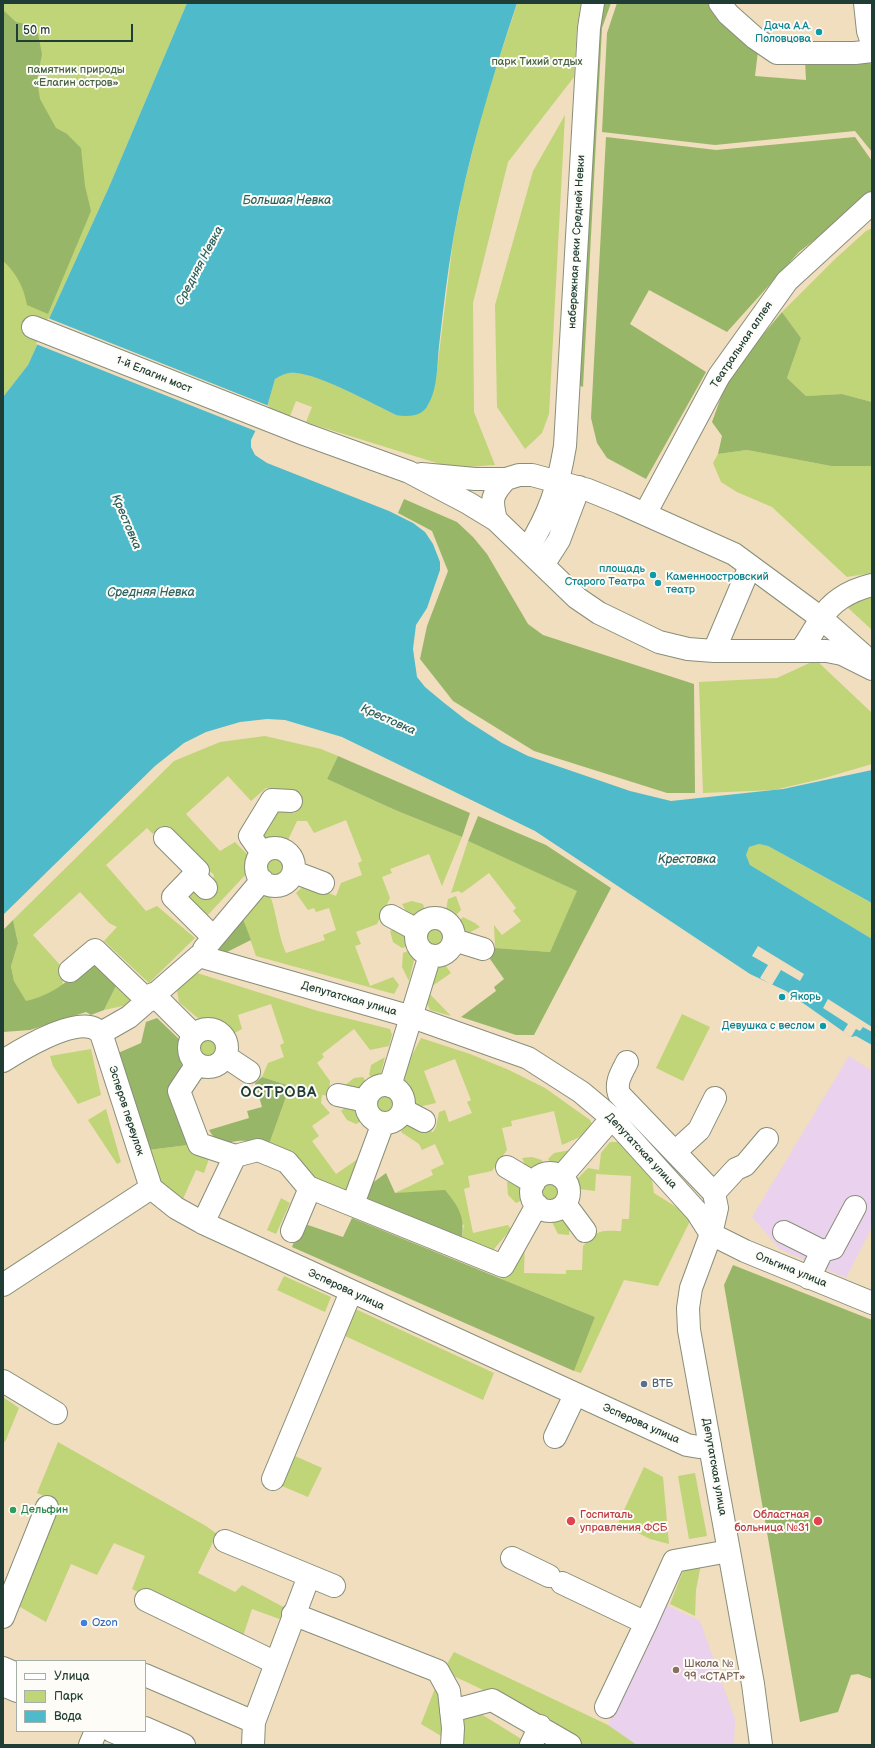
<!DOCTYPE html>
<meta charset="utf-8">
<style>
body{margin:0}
#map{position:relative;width:875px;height:1748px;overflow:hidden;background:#f0debe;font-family:"Balsamiq Sans",sans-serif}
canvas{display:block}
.frame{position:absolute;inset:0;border:4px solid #1f3d34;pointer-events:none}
.legend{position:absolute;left:16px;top:1660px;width:130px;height:72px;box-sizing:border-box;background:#fdfcf7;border:1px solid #a4b0a9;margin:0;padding:5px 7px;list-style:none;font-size:12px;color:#1f3d34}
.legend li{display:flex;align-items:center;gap:8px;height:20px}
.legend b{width:20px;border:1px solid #a4b0a9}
.scale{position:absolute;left:16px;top:24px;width:117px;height:18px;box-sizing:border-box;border:2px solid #1f3d34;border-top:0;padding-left:5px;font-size:12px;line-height:14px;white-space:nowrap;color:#1f3d34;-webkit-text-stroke:3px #fdfcf7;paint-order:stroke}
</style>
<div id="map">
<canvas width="875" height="1748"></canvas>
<div class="frame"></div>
<ul class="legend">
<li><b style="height:5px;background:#fff"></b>Улица</li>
<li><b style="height:11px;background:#c0d478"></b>Парк</li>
<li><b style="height:11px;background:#4ebaca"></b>Вода</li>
</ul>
<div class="scale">50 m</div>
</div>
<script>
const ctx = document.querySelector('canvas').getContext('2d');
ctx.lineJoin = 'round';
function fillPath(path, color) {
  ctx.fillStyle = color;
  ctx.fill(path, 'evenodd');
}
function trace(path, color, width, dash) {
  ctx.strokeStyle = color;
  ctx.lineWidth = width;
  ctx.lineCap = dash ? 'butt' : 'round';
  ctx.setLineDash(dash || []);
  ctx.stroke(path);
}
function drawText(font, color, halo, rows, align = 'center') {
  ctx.font = font + ' "Balsamiq Sans",sans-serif';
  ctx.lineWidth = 4;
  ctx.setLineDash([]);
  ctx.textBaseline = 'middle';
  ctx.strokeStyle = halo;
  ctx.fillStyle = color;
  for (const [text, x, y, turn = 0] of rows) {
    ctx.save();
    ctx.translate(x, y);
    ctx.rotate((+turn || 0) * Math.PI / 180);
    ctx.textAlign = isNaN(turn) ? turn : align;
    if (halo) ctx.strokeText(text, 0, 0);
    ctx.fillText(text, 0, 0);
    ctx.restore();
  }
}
const built = new Path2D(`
 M849 1056 872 1071V1227L846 1278 780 1249 752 1217Z
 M664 1604 700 1621 735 1719 734 1745H637L608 1725Z`);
const green = new Path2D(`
 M3 3H187L109 187 28 365 3 397Z
 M581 3 577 26 574 77 508 162 473 303 474 412 495 465 468 467 440 464 305 422 267 407 275 379C282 375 288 372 296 373 322 375 371 403 396 415L428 406 436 378 453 241 463 189 485 101 517 4ZM296 401 312 407 306 422 290 416Z
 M565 115 549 414 542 433 525 449 497 407 495 305 533 171Z
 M872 228V402L842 394 806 396 787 378 801 338 782 312 834 260 866 231Z
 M747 450 831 466H872V573L847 577 772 507 737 492 721 482 713 463 718 454Z
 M872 597V630L846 606Z
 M816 660 872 713V764L821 779 774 790 703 793 699 682 777 678Z
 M265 736 321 749 338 756 327 779 395 810 462 837 442 886 429 854 390 869 392 873 382 877 390 898 377 924 356 932 361 944 355 946 370 986 393 977 399 985 394 994 256 956 243 919 263 893 271 898C277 916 278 935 286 953L325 940 323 935 336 930 329 908 316 912 314 908 308 910 296 893 305 884 336 896 341 883 362 875 358 863 362 861 346 820 314 833 307 821H297L288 840 275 836 263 839 262 829 276 810 295 813 299 792 266 788 251 801 228 776 186 814 220 851 235 842 249 856 248 872 205 918 187 899 195 890 211 893 214 875 162 826 153 834 147 828 106 865 146 911 157 906 195 938 149 983 104 941 117 927 109 923 80 892 33 935 61 966 63 985 42 998 26 1002 14 981 11 965 18 943 13 920 174 761 220 742Z
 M468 841 578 891 550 952 495 948 494 925 502 935 521 921 513 911 516 908 489 873 462 893 458 891 451 893Z
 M759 844 768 846 868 901 872 897V939L750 865 746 855 748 847Z
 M265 867a11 11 0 1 1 22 0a11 11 0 1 1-22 0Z
 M456 896 461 910 454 917 446 910 448 899Z
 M412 901 423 904 425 911 415 917 407 913 402 904Z
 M463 917 475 923 480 927 467 934 461 932 459 921Z
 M424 936a11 11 0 1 1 22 0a11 11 0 1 1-22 0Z
 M397 928 407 933 408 946 402 948 393 942 390 931Z
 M410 950 415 956 409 981 402 967 403 953Z
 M443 962 451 973 431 987 437 965Z
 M197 973 318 1011 390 1029 392 1035 389 1046 370 1050 354 1029 322 1054 324 1057 317 1063 330 1081 329 1096 322 1095 321 1103 330 1113 312 1126 319 1136 312 1141 336 1174 365 1154 349 1192 340 1195 268 1147 290 1086 262 1077 268 1063 284 1057 280 1045 284 1043 271 1004 238 1015 242 1029 231 1035 220 1021 200 1020 179 1002 177 991 185 979Z
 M118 982 133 998 132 1004 104 1010Z
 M429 993 451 1016 430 1010 426 1001Z
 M682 1014 710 1027 683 1081 656 1068Z
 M196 1049a12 12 0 1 1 24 0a12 12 0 1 1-24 0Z
 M421 1038 470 1054 509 1070 545 1088 590 1120 592 1124 582 1136 562 1145 554 1111 511 1121 512 1126 502 1128 507 1150 492 1171 468 1176 470 1187 464 1189 473 1233 508 1225 511 1229 489 1255 462 1237 464 1225 395 1193 433 1175 431 1170 444 1164 435 1144 422 1150 419 1144 401 1132 408 1122 433 1132 436 1127 439 1112 445 1110 449 1122 472 1113 467 1102 471 1100 455 1059 424 1071 436 1103 414 1108 404 1083 407 1065Z
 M91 1049 101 1095 78 1104 53 1066 50 1056Z
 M385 1057 380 1077 374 1079 369 1075 371 1065Z
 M363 1077 367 1083 362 1087 361 1093 344 1086 354 1078Z
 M373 1106a12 12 0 1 1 24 0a12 12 0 1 1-24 0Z
 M348 1105 358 1108 364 1120 356 1124 347 1120 341 1111Z
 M106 1109 121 1162 117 1164 88 1120Z
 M610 1142H618L652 1180 654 1193 692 1217 658 1286 624 1280 581 1373 574 1371 595 1317 502 1279 525 1238 524 1273 566 1274V1270H582L583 1246C598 1230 599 1230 621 1231L622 1219H629L631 1176 596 1174 595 1191 579 1189 577 1179 588 1168 599 1170 601 1153Z
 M196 1144 210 1156 204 1173 196 1170 182 1201 161 1191 148 1150Z
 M571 1150 561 1163 552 1166 548 1159 554 1153Z
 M532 1157 542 1160V1167L531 1173 528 1171 522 1158Z
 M507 1182H517L525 1187V1199L516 1203 508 1195Z
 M540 1194a11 11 0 1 1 22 0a11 11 0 1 1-22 0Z
 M281 1198 290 1203 276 1234 267 1230Z
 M563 1217 570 1225 569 1235 558 1234 551 1220Z
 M284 1276 331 1297 325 1312 277 1290Z
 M349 1306 494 1373 483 1400 343 1335Z
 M3 1397 19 1408 5 1442H3Z
 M58 1442 206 1526 217 1534 198 1573 235 1592 242 1585 289 1610 285 1621 252 1609 241 1642 132 1589 145 1556 114 1543 97 1575 71 1564 46 1622 15 1604 53 1500 37 1493Z
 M295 1456 322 1468 308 1497 282 1486Z
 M644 1467 663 1477 669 1544 650 1539 618 1523Z
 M695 1473 707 1536 689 1539 678 1476Z
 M702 1559 696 1590 695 1616 670 1604 687 1561Z
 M454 1652 608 1725 637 1745H583L513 1704 443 1671Z
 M436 1686 531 1745H448V1740L421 1724Z`);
const forest = new Path2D(`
 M598 3H611L602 28 583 387 576 384Z
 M617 3H713L758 51 755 76 806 80 805 61 870 62 872 68V152L855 131 715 145 602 132 607 33Z
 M3 10 16 22 29 25 35 28 38 34 42 54 37 80 40 99 56 128 67 134 81 148 85 186 91 211 48 314 27 305C24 288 16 272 3 261Z
 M606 137 716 150 855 137 872 161V195L799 252 727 332 649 290 630 324 706 372 646 479 607 458 597 443 591 418Z
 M782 312 801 338 787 378 806 396 842 394 872 402V466H831L747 450 718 454 722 436 712 422 729 375Z
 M404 499 457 522 473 537 487 554 528 624 543 635 694 684 695 793H667L534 751 453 701 420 659 427 626 448 571 432 531 398 513Z
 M338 756 470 813 462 837 395 810 327 779Z
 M478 816 546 845 611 888 534 1035H516L461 1017 496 991 494 987 504 979 490 959 495 948 550 952 577 891 468 841Z
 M243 919 251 940 225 953 212 945Z
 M13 920 18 943 11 966 14 981 26 1001C54 995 71 978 93 960L118 982 104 1010 91 1015 86 1012 30 1030 3 1032V930Z
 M157 1018 181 1041 179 1052 182 1061 181 1077 196 1144 148 1150 118 1053 141 1043 146 1022Z
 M262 1077 290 1086 268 1147C261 1145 254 1142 247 1141 227 1139 222 1152 209 1130L249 1118 247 1111 262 1107 255 1083Z
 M386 1173 395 1193 445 1190C458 1206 465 1216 462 1237L489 1255 369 1207 366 1198 367 1187Z
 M352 1218 595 1317 574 1371 292 1247 302 1223 343 1237Z
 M733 1265 872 1320V1679L858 1674 851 1675 838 1712 800 1722 724 1285Z`);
const water = new Path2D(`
 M187 3H517C491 81 467 159 453 240 447 275 443 311 439 346 437 364 438 388 428 405 422 417 407 417 396 415 371 403 321 375 296 373 288 372 282 375 275 379L267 407 251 440V447L255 455 267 463 389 511 413 523 425 532 433 544 440 562V570L427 608 416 625 413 649 417 677 425 687 443 702 466 720 502 743 528 756 630 791 671 801 783 789 872 770V903L768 846 759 844 749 847 746 855 750 865 872 939V1045L856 1036 851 1037 786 991 750 974 535 831 342 737 285 720 267 719 240 722 206 732 184 743 155 766 3 915V397L28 365 109 187Z`);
const pier = new Path2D(`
 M48 318 269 406V408L258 432 36 344Z
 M758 946 804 974 800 981 781 970 772 985 760 978 768 965 752 956Z
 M828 999 872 1027V1032L863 1027 860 1031 856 1029 851 1037 843 1032 848 1024 823 1008Z`);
const minor = new Path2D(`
 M720 3 728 14 755 38 777 53H855L872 51
 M865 3 868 31 872 43
 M33 327 304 434 409 472 468 503 496 520 577 598 599 613 659 642 688 649 714 651H827L842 654 872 669
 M421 474 475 479H506L519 475H532L588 490 620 503 734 554 821 618 862 654 867 660
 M645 514 719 376 787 281 872 203
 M496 520C491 500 491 495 506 479
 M527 550C550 513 558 488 565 446L589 28 593 3
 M543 565 559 540 579 487
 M801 650C809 640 814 629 821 619 832 600 852 590 872 585
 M714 651 750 566
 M165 838 198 871 173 897 213 937
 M256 867a19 19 0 1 1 38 0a19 19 0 1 1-38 0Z
 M262 853 250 836 272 800 291 801
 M294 872 323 883
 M193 875 206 888
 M391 916 417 930
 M416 937a19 19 0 1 1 38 0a19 19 0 1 1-38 0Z
 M454 940 483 949
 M204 949 262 880
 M70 971 95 950 148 1001
 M153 994 194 1035
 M189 1048a19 19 0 1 1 38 0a19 19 0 1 1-38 0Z
 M101 1033 129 1017 199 956 412 1017 528 1058 581 1092 612 1118 697 1212 711 1234 745 1251 872 1303
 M101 1033 151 1188
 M225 1056 249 1072
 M3 1061C22 1049 67 1022 90 1027 94 1027 98 1031 101 1033
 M627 1062C622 1072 615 1082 619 1094L714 1193 717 1208 711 1234 691 1288 688 1308 689 1330 753 1684 761 1745
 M197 1064 179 1091 199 1144 235 1156 258 1150 287 1162 308 1187 503 1266 537 1205
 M366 1104a19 19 0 1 1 38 0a19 19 0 1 1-38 0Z
 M390 1086 430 955
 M338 1095 366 1101
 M403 1110 424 1121
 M676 1151 699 1130 715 1098
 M507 1167 534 1183
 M531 1192a19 19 0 1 1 38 0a19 19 0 1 1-38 0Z
 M561 1177 612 1118
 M714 1193 736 1169 745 1165 767 1139
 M353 1204 383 1123
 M565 1204 585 1231
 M203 1223 235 1156
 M292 1231 310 1188
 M784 1232 822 1251
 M809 1278 822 1251 833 1248 855 1207
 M3 1285 151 1188 176 1208 203 1223 687 1445 699 1447 710 1445
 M3 1381 56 1413
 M555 1437 575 1395
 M273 1479 351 1292
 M225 1541 334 1586
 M512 1558 549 1576
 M562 1583 646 1623 674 1561 729 1551
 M146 1600 276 1663
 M293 1614 438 1671 449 1691 453 1728 452 1745
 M3 1617 47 1507
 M3 1668 17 1674
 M145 1675 254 1722
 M3 1685 17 1691
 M606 1707 646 1623
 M451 1711 492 1700 570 1745
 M145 1728 184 1745
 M112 1731 145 1745
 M90 1745 96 1731
 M253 1745 254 1722 309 1576
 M531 1745 540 1726`);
const markers = [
 [819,32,4,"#0f9aa8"],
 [653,575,4,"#0f9aa8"],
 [658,583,4,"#0f9aa8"],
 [782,997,4,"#0f9aa8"],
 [823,1026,4,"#0f9aa8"],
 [644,1384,4,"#5c6f8a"],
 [13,1510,4,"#2e9e5b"],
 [571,1521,5,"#e0444e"],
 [818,1521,5,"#e0444e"],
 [84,1623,4,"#3f7fe0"],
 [676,1670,4,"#8d6e63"]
];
const cultureNames = [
 ["Дача А.А.",811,26],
 ["Половцова",811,39],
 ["площадь",645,569],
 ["Старого Театра",645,582],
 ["Каменноостровский",666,577,"left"],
 ["театр",666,590,"left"],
 ["Якорь",790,997,"left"],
 ["Девушка с веслом",815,1026]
];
const parkNames = [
 ["парк Тихий отдых",537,62],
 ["памятник природы",76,70],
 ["«Елагин остров»",76,83]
];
const streetNames = [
 ["набережная реки Средней Невки",577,242,-87],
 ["Театральная аллея",742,345,-56],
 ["1-й Елагин мост",154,375,22],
 ["Депутатская улица",349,999,16],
 ["Эсперов переулок",126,1111,72],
 ["Депутатская улица",641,1151,47],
 ["Ольгина улица",791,1270,22],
 ["Эсперова улица",346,1290,25],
 ["Эсперова улица",641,1424,24],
 ["Депутатская улица",714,1467,80]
];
const serviceNames = [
 ["ВТБ",652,1384]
];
const leisureNames = [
 ["Дельфин",21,1510]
];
const healthNames = [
 ["Госпиталь",580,1515],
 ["управления ФСБ",580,1528],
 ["Областная",809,1515,"right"],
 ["больница №31",809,1528,"right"]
];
const shopNames = [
 ["Ozon",92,1623]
];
const educationNames = [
 ["Школа №",684,1664],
 ["99 «СТАРТ»",684,1677]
];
const waterNames = [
 ["Большая Невка",287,201],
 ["Средняя Невка",200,266,-62],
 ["Крестовка",126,522,67],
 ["Средняя Невка",151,593],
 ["Крестовка",388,720,24],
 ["Крестовка",687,860]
];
const districtNames = [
 ["ОСТРОВА",279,1093]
];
fillPath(built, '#ead1ed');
fillPath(green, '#c0d478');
fillPath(forest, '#98b668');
fillPath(water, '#4ebaca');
fillPath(pier, '#f0debe');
trace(minor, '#888e79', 24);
trace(minor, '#fff', 22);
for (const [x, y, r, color] of markers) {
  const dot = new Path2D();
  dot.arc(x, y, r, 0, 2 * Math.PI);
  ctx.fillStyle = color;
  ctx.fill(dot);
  trace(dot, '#fdfcf7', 1.5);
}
drawText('11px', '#0d838f', '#fdfcf7', cultureNames, 'right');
drawText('11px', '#476345', '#fdfcf7', parkNames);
drawText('11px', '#1f3d34', '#fdfcf7', streetNames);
drawText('11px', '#4e5e75', '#fdfcf7', serviceNames, 'left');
drawText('11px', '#27864d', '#fdfcf7', leisureNames, 'left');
drawText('11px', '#be3a42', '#fdfcf7', healthNames, 'left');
drawText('11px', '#366cbe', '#fdfcf7', shopNames, 'left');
drawText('11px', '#785e54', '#fdfcf7', educationNames, 'left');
drawText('italic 12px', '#2d6261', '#fdfcf7', waterNames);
ctx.letterSpacing = '1px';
drawText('bold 15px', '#1f3d34', '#fdfcf7', districtNames);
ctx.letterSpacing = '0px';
</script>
